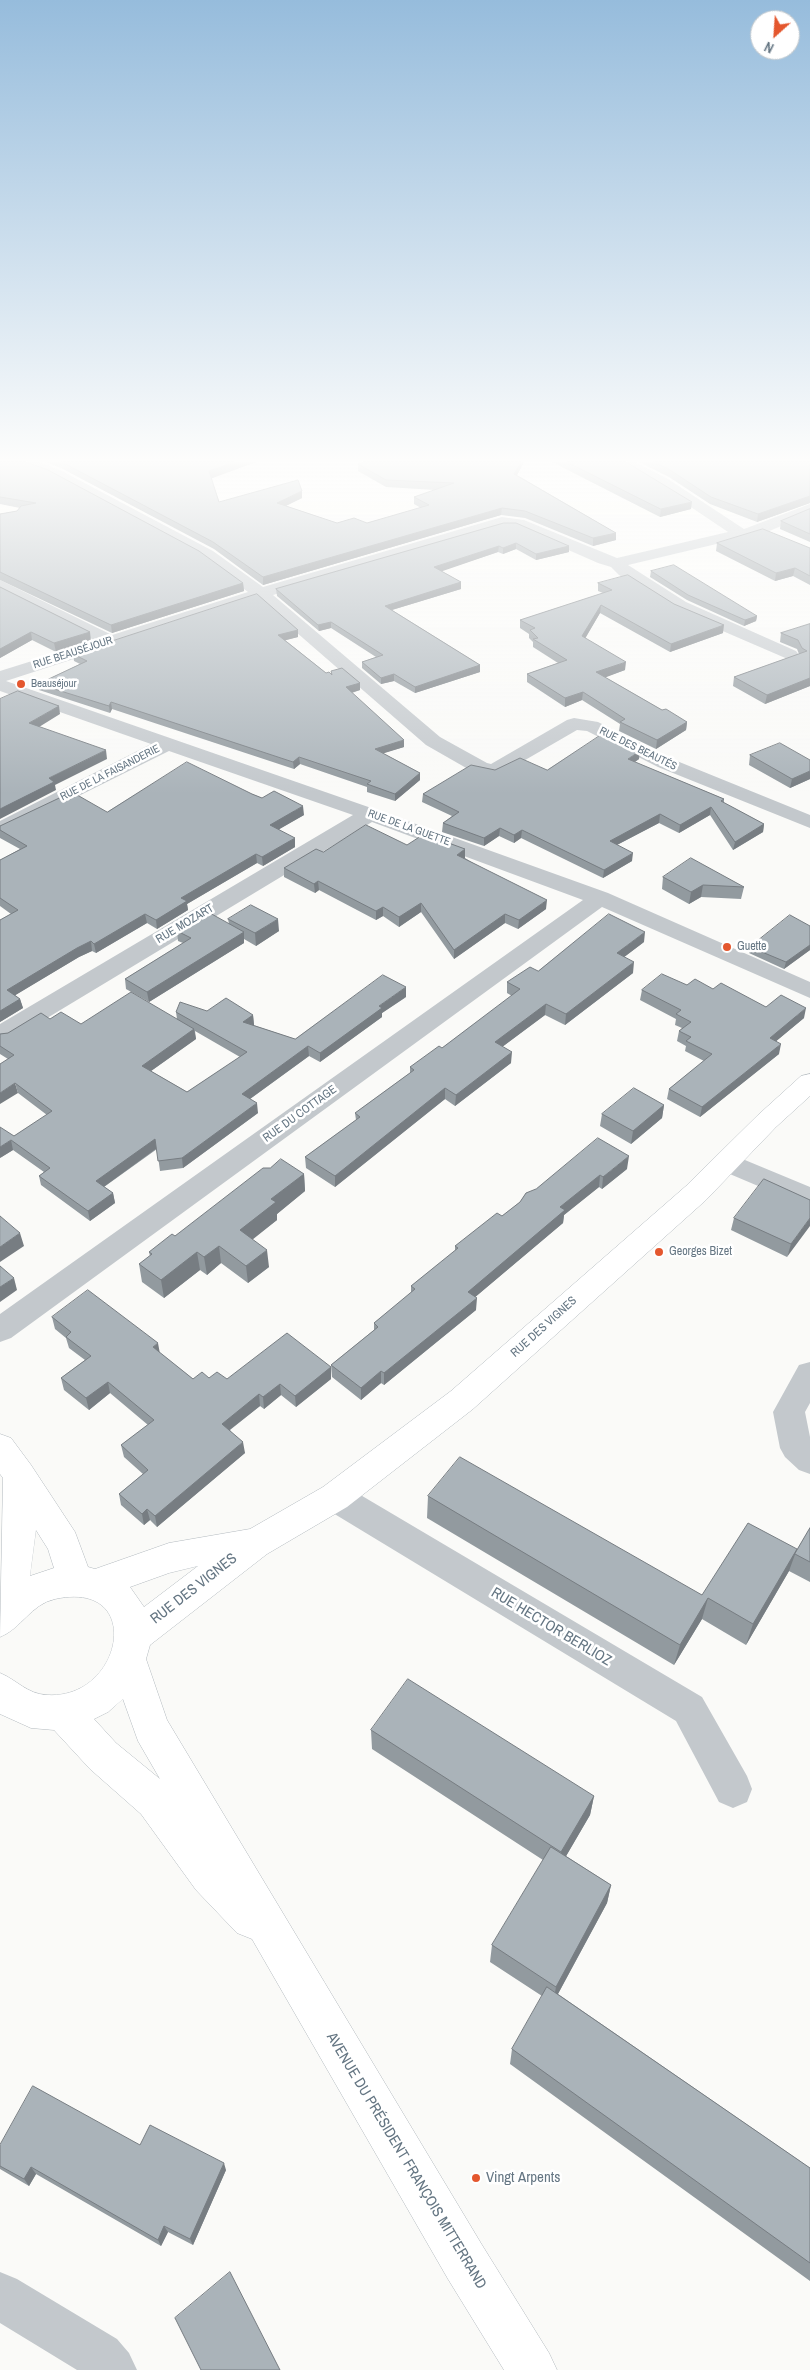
<!DOCTYPE html>
<meta charset="utf-8">
<style>
body{margin:0}
#map{position:relative;width:810px;height:2370px;overflow:hidden;background:#fafaf8;font-family:"Archivo Narrow",sans-serif}
canvas{display:block}
.north{position:absolute;left:750px;top:10px;width:50px;height:50px;box-sizing:border-box;background:#fff;border:1px solid #c1c8cd;border-radius:50%;rotate:206deg;font-size:14px;font-weight:700;line-height:20px;text-align:center;color:#657683}
.north::after{content:'';display:block;margin:auto;width:18px;height:22px;background:#e4572e;clip-path:polygon(50% 0,100% 100%,50% 72%,0 100%)}
</style>
<div id="map">
<canvas width="810" height="2370"></canvas>
<div class="north">N</div>
</div>
<script>
const ctx = document.querySelector('canvas').getContext('2d');
ctx.lineJoin = 'round';
function trace(path, color, width, dash) {
  ctx.strokeStyle = color;
  ctx.lineWidth = width;
  ctx.lineCap = dash ? 'butt' : 'round';
  ctx.setLineDash(dash || []);
  ctx.stroke(path);
}
function fillPath(path, color) {
  ctx.fillStyle = color;
  ctx.fill(path, 'evenodd');
}
function drawText(font, color, halo, rows, align = 'center') {
  ctx.font = font + ' "Archivo Narrow",sans-serif';
  ctx.lineWidth = 5;
  ctx.setLineDash([]);
  ctx.textBaseline = 'middle';
  ctx.strokeStyle = halo;
  ctx.fillStyle = color;
  for (const [text, x, y, turn = 0] of rows) {
    ctx.save();
    ctx.translate(x, y);
    ctx.rotate((+turn || 0) * Math.PI / 180);
    ctx.textAlign = isNaN(turn) ? turn : align;
    if (halo) ctx.strokeText(text, 0, 0);
    ctx.fillText(text, 0, 0);
    ctx.restore();
  }
}
const street = new Path2D(`
 M18 462H39L60 470 213 551 263 587 502 517 524 520 617 558 728 532 658 485 617 462H635L668 479 744 529 810 504V514L767 532 628 565 686 602 796 651 799 655 796 659 790 660 674 610 619 575 611 567 598 563 516 527H503L273 595 440 737 487 763 491 764 567 720 574 718 598 722 672 759 810 815V828L658 767 587 731 577 730 501 774 494 776 475 773 426 745 258 599 6 681 377 810 608 893 810 982V998L602 907 11 1338 0 1342V1314L583 900 372 822 9 1041 0 1043V1024L353 815 169 751 0 835V821L151 744 0 691V671L96 641 0 592V580L112 635 248 592 201 557 50 476 20 465Z
 M728 1153 810 1187V1208L718 1169 714 1162 718 1155Z
 M810 1362V1403L805 1412 810 1437V1474L799 1470 785 1457 780 1448 773 1412 799 1365Z
 M335 1483 347 1487 702 1697 747 1776 752 1789 747 1802 733 1808 719 1802 676 1721 323 1507 318 1497 323 1487Z
 M0 2272 17 2279 117 2339 129 2353 137 2370H77L0 2323Z`);
const secondary = new Path2D(`
 M810 1074V1096L776 1127 706 1200 473 1409 347 1507 267 1554 150 1645 146 1659 167 1720 482 2245 549 2353 557 2370H504L448 2279 252 1939 237 1933 196 1890 141 1814 90 1769 54 1730 31 1728 0 1714V1673C17 1680 27 1694 47 1695 123 1700 146 1579 55 1599 31 1604 21 1629 0 1637L3 1478 0 1474V1434L11 1438 31 1465 75 1532 88 1567 95 1569 169 1543 250 1529 323 1487 451 1391 686 1186 758 1115 801 1076ZM36 1530 48 1549 54 1568 30 1576ZM198 1566 144 1607 130 1587 169 1573ZM123 1699 138 1741 160 1779 116 1743 94 1719 108 1712Z`);
const wall = new Path2D(`
 M0 462 243 583 244 591 112 633 0 580V514L17 511 20 508 0 504Z
 M45 462H256L211 478 219 502 302 498 286 506 337 523H367L421 508 414 504V497L435 490 386 487 358 471V464L363 462H524L517 475 616 533V540L593 546 525 518 501 515 263 585 214 549 61 468Z
 M552 462H626L691 509 660 517Z
 M639 462H810V503L757 522 710 504 669 477Z
 M810 509V542L780 529 781 521Z
 M504 523 569 546V552L536 560 516 549 503 554 498 552 441 571 461 582V589L392 610 480 665V672L415 693 394 681 381 684 362 668V662L376 657 331 628 319 631 277 596 276 589Z
 M717 543 810 548V585L793 576 775 581 716 551Z
 M651 571 757 616 756 621 744 626 687 600 650 577Z
 M598 583 674 604 723 633 670 652 600 613 585 638 625 670 605 677 662 710 687 722 686 730 656 749 619 731 620 724 582 700 565 707 527 682V674L558 663 533 647V642L529 638V634L520 628V620L603 593 598 591Z
 M0 587 91 641 56 652 32 640 0 658Z
 M810 624V686L765 704 733 686 734 677 799 654 797 649 780 642 781 633Z
 M298 630V637L285 640 326 673 331 674V671L360 683V690L352 693 404 747 383 753 420 773V780L395 801 367 792V787L300 764 294 769 112 709 110 713 39 690 38 684 80 664 74 661 73 654Z
 M750 755 810 760V779L790 788 749 765Z
 M639 759 635 762 724 799V803L764 824 763 832 733 850 710 815 679 833 659 823 617 845 632 861 603 878 521 838 514 843 499 836 484 846 442 832 443 823 452 816 422 802 423 794 495 770H547Z
 M252 794 304 815 279 829 295 847 263 866 257 863 187 904 188 910 157 929 147 923 96 953 92 951 79 957 15 995 20 999 23 1008 0 1022V920L11 914 0 906V860L20 849 0 838V826L107 812Z
 M407 845 465 858 546 909 518 929 505 923 454 959 421 912 399 927 383 916 376 920 319 890 315 893 284 877V868L323 852Z
 M663 877 744 887 741 899 701 897 689 904 662 889Z
 M228 919 279 931 256 946 244 939V943L149 1002 126 989 125 979 183 943 178 941 177 931 229 924Z
 M810 926V950L784 969 749 953 750 947Z
 M644 942 624 957 633 973 565 1025 545 1015 502 1047 511 1063 455 1106 445 1099 335 1187 306 1168 305 1157 356 1120 355 1113 410 1073V1067L442 1048 512 996 507 993V982L538 971Z
 M687 985 713 989 766 1007 804 1018 776 1041 779 1054 700 1117 667 1099 669 1089 704 1061 685 1051 686 1046 677 1041 679 1031 682 1028 675 1025 676 1019 640 1000 642 990Z
 M406 997 382 1013V1017L320 1062 309 1056 250 1099 258 1113 183 1168 160 1171 157 1149 104 1187 113 1193 115 1203 90 1221 41 1185 39 1176 44 1172 13 1150 0 1158 14 1136 47 1115 18 1093 8 1059 0 1054V1034L8 1033 50 1019 81 1024 177 1019 176 1012 207 1011 253 1015 254 1025H253L295 1039ZM195 1031 240 1057 187 1092 151 1071 196 1039Z
 M664 1105 662 1118 631 1144 600 1126 602 1114Z
 M270 1168 304 1174 305 1191 277 1214V1220L252 1239 269 1267 248 1283 221 1263 207 1275 200 1270 164 1298 142 1282 139 1264 150 1256 149 1252 175 1236Z
 M627 1169 602 1189 599 1187 564 1215 563 1223 475 1297 476 1310 384 1385 381 1383 361 1400 332 1377 331 1365 374 1330V1323L411 1293V1286L455 1251V1246L502 1216 520 1202 526 1193Z
 M810 1200 787 1257 731 1230 734 1218Z
 M52 1317 160 1353 193 1379 209 1378 227 1379 331 1367V1379L296 1407 281 1395 264 1409 260 1406 230 1430 245 1453 157 1527 150 1520 144 1525 121 1505 119 1494 143 1474 124 1457 121 1445 148 1425 110 1393 89 1410 64 1390 61 1378 85 1360 69 1348 66 1338 55 1329Z
 M428 1496 702 1595 795 1553 810 1528V1582L789 1571 746 1645 702 1619 674 1665 427 1518Z
 M371 1730 594 1796 590 1815 566 1856 611 1885 607 1903 558 1994 810 2168V2281L510 2064 512 2049 542 1996 490 1962 492 1945 543 1860 372 1749Z
 M0 2145H140L226 2170 193 2245 168 2232 161 2246 36 2174 29 2186 0 2169Z`);
const shadedWall = new Path2D(`
 M235 462H256L210 479 209 471Z
 M521 462H524L514 481V474Z
 M302 491V498L277 510V503Z
 M810 496V503L757 522 758 514Z
 M692 502 691 509 660 517 661 509Z
 M502 508 501 515 263 585V577Z
 M616 533V540L593 546V538Z
 M516 543V549L503 554V548Z
 M499 546 498 552 434 574V567Z
 M569 546V552L536 560V554Z
 M795 568 793 576 775 581 776 573Z
 M461 582V589L385 612V606Z
 M243 583 244 591 112 633 111 625Z
 M601 605 600 613 582 644V636Z
 M757 616 756 621 744 626 745 620Z
 M331 622V628L319 631 318 625Z
 M724 625 723 633 670 652 671 644Z
 M298 630V637L279 642 278 635Z
 M31 632 32 640 0 658V649Z
 M90 632 91 641 56 652 54 643Z
 M626 662 625 670 596 681V672Z
 M480 665V672L415 693V687Z
 M394 674V681L381 684V678Z
 M810 678V686L765 704 767 695Z
 M360 683V690L346 694V687Z
 M583 692 582 700 565 707V698Z
 M111 702 112 709 110 713 109 706Z
 M59 706 60 714 31 732 29 723Z
 M687 722 686 730 656 749 657 740Z
 M404 740V747L375 756V749Z
 M106 750 107 759 55 785 56 790 0 819V809L49 778Z
 M640 751 639 759 627 767 628 759Z
 M299 757 300 764 294 769 293 762Z
 M810 771V779L790 788 792 779Z
 M420 773V780L395 801V794Z
 M303 806 304 815 271 834 270 825Z
 M711 807 710 815 679 833 680 825Z
 M660 814 659 823 609 849 610 841Z
 M764 824 763 832 733 850 735 842Z
 M500 828 499 836 484 846V838Z
 M522 830 521 838 514 843V835Z
 M295 838V847L263 866 262 857Z
 M465 849V858L457 864V855Z
 M633 853 632 861 603 878 604 870Z
 M256 854 257 863 187 904 188 910 157 929 156 920 181 898Z
 M318 881 319 890 315 893 314 884Z
 M703 885 701 897 689 904 691 892Z
 M547 900 546 909 518 929 519 920Z
 M421 903V912L399 927V917Z
 M383 907V916L376 920V911Z
 M145 914 147 923 96 953 94 944Z
 M505 914V923L454 959V950Z
 M278 919 279 931 256 946 255 933Z
 M244 932V943L149 1002 147 992Z
 M645 932 644 942 615 964 617 953Z
 M91 941 92 951 79 957 9 999 7 990 77 948Z
 M810 945V950L784 969 786 962Z
 M634 962 633 973 565 1025 566 1014Z
 M406 987V997L382 1013V1017L320 1062V1053L379 1006Z
 M20 999 23 1008 0 1022V1011Z
 M546 1004 545 1015 494 1053 495 1042Z
 M806 1008 804 1018 768 1048 770 1038Z
 M253 1015 254 1025 244 1032 243 1022Z
 M194 1029 196 1039 144 1076 142 1066Z
 M781 1044 779 1054 700 1117 702 1107Z
 M308 1046 309 1056 243 1104 242 1094Z
 M512 1052 511 1063 455 1106 456 1095Z
 M15 1083 18 1093 0 1104V1093Z
 M445 1088V1099L335 1187V1176Z
 M257 1103 258 1113 183 1168 182 1158Z
 M664 1105 662 1118 631 1144 633 1131Z
 M155 1139 157 1148 98 1191 96 1181Z
 M11 1140 13 1150 0 1158V1147Z
 M629 1156 627 1169 602 1189 603 1177Z
 M304 1174 305 1191 277 1214V1220L242 1248 240 1230 271 1199Z
 M600 1175 599 1187 564 1215 563 1223 467 1304 468 1292 560 1207Z
 M113 1193 115 1203 90 1221 88 1211Z
 M810 1218V1226L787 1257 791 1244Z
 M20 1233 24 1246 0 1262V1247Z
 M219 1246 221 1263 207 1275 204 1257Z
 M267 1250 269 1267 248 1283 246 1266Z
 M197 1252 200 1270 164 1298 161 1280Z
 M14 1278 17 1290 0 1302V1287Z
 M477 1298 476 1310 384 1385V1373Z
 M158 1343 160 1354 153 1347Z
 M331 1367V1379L296 1407 295 1396Z
 M381 1371V1383L361 1400V1388Z
 M108 1382 110 1393 89 1410 86 1398Z
 M280 1384 281 1395 264 1409 263 1397Z
 M259 1394 260 1406 223 1435 222 1424Z
 M243 1442 245 1453 157 1527 155 1516Z
 M147 1509 150 1520 144 1525 142 1514Z
 M797 1549 789 1571 746 1645 753 1624Z
 M708 1598 702 1619 674 1665 680 1645Z
 M594 1796 590 1815 558 1870 561 1852Z
 M611 1885 607 1903 553 2003 556 1987Z
 M224 2163 226 2170 193 2245 190 2239Z
 M31 2167 36 2174 29 2186 24 2179Z
 M164 2226 168 2232 161 2246 158 2240Z`);
const building = new Path2D(`
 M0 462H26L48 470 199 551 243 583 111 625 0 572V514L17 511 21 506 36 503 0 497Z
 M62 462H235L209 471 219 502 298 480 302 491 277 503 337 523 354 518 367 523 429 505 414 497 454 483 386 480 358 464 363 462H521L514 474 616 533 593 538 525 511 502 508 263 577 213 542Z
 M567 462H626L692 502 661 509Z
 M654 462H810V496L758 514 711 497 670 470Z
 M810 509V534L781 521Z
 M504 523H516L569 546 536 554 516 543 503 548 499 546 434 567 461 582 385 606 480 665 415 687 394 674 381 678 362 662 383 655 331 622 318 625 276 589Z
 M763 529 810 548V576L795 568 776 573 717 543Z
 M674 565 757 616 745 620 688 595 651 571Z
 M628 575 674 604 724 625 671 644 601 605 582 636 626 662 596 672 662 710 666 709 687 722 657 740 620 722 625 719 583 692 565 698 527 674 567 660 533 639 538 638 530 630 535 628 520 620 612 590 598 583Z
 M0 587 90 632 54 643 31 632 0 649Z
 M257 594 298 630 278 635 326 673 329 672 332 675 331 671 342 668 360 683 346 687 404 740 375 749 420 773 395 794 367 784 371 781 299 757 293 762 111 702 109 706 38 684 87 661 73 654Z
 M810 624V678L767 695 734 677 807 651 802 648 798 640 781 633Z
 M18 691 59 706 29 723 106 750 49 778 54 782 0 809V699Z
 M604 733 640 751 628 759 724 799 721 801 764 824 735 842 711 807 680 825 660 814 610 841 633 853 604 870 522 830 514 835 500 828 484 838 443 823 459 812 423 794 471 765 495 770 520 758 547 770Z
 M780 743 810 760V771L792 779 750 755Z
 M187 762 252 794 262 798 274 791 303 806 270 825 295 838 262 857 256 854 181 898 187 901 156 920 145 914 94 944 91 941 77 948 7 990 20 999 0 1011V920L18 910 0 898V860L27 846 0 830V826L72 792 107 812Z
 M366 825 407 845 424 834 465 849 457 855 547 900 519 920 505 914 454 950 421 903 399 917 383 907 376 911 318 881 314 884 284 868 316 849 323 852Z
 M691 858 744 887 703 885 691 892 663 877Z
 M251 905 278 919 255 933 228 919Z
 M208 912 244 932 147 992 125 979 191 938 177 931Z
 M609 914 645 932 617 953 634 962 566 1014 546 1004 495 1042 512 1052 456 1095 445 1088 335 1176 305 1157 360 1117 355 1113 414 1070 410 1067 439 1046 442 1048 520 989 507 982 530 967 538 971Z
 M790 915 810 926V945L786 962 750 947Z
 M662 974 687 985 695 979 713 989 721 983 766 1007 781 995 806 1008 770 1038 781 1044 702 1107 669 1089 712 1054 686 1041 691 1037 679 1031 691 1022 676 1014 681 1010 642 990Z
 M383 975 406 987 379 1006 382 1008 320 1053 308 1046 242 1094 257 1103 182 1158 158 1161 155 1139 96 1181 113 1193 88 1211 39 1176 50 1168 11 1140 0 1147V1127L14 1136 52 1111 15 1083 0 1093V1064L14 1055 0 1046V1034L8 1033 41 1013 50 1019 61 1012 81 1024 131 992 194 1029 142 1066 187 1092 247 1052 176 1012 180 1002 207 1011 226 998 253 1015 243 1022 295 1039Z
 M634 1088 664 1105 633 1131 602 1114Z
 M598 1138 629 1156 603 1177 600 1175 560 1207 565 1210 468 1292 477 1298 384 1373 381 1371 361 1388 331 1365 378 1327 374 1323 415 1289 411 1286 458 1248 455 1246 497 1213 502 1216 520 1202 526 1193 536 1189Z
 M281 1159 304 1174 271 1199 276 1202 240 1230 267 1250 246 1266 219 1246 204 1257 197 1252 161 1280 139 1264 152 1254 149 1252 172 1234 175 1236 263 1168H270Z
 M764 1179 810 1200V1218L791 1244 734 1218Z
 M0 1216 20 1233 0 1247Z
 M0 1266 14 1278 0 1287Z
 M88 1290 158 1343 153 1347 193 1379 202 1372 209 1378 217 1372 227 1379 287 1333 331 1367 295 1396 280 1384 263 1397 259 1394 222 1424 243 1442 155 1516 147 1509 142 1514 119 1494 148 1470 121 1445 154 1420 108 1382 86 1398 61 1378 91 1356 66 1337 71 1332 52 1317Z
 M460 1457 702 1595 748 1523 797 1549 753 1624 708 1598 680 1645 428 1496Z
 M810 1528V1562L795 1554Z
 M408 1679 594 1796 561 1852 371 1730Z
 M551 1847 611 1885 556 1987 492 1945Z
 M547 1987 810 2168V2263L512 2049Z
 M33 2086 140 2145 150 2125 224 2163 190 2239 164 2226 158 2240 31 2167 24 2179 0 2166V2145Z
 M230 2272 280 2370H201L175 2318Z`);
const markers = [
 [21,684,5,"#e4572e"],
 [727,947,5,"#e4572e"],
 [659,1252,5,"#e4572e"],
 [476,2178,5,"#e4572e"]
];
const farStreetnames = [
 ["RUE BEAUSÉJOUR",73,653,-18],
 ["RUE DES BEAUTÉS",638,749,26],
 ["RUE DE LA FAISANDERIE",110,773,-27],
 ["RUE DE LA GUETTE",409,828,20]
];
const farPoinames = [
 ["Beauséjour",31,684]
];
const streetNames = [
 ["RUE MOZART",185,924,-31],
 ["RUE DU COTTAGE",300,1114,-36],
 ["RUE DES VIGNES",544,1327,-42]
];
const poiNames = [
 ["Guette",737,947],
 ["Georges Bizet",669,1252]
];
const nearStreetnames = [
 ["RUE DES VIGNES",194,1589,-38],
 ["RUE HECTOR BERLIOZ",551,1627,31],
 ["AVENUE DU PRÉSIDENT FRANÇOIS MITTERRAND",406,2161,59]
];
const nearPoinames = [
 ["Vingt Arpents",486,2178]
];
trace(secondary, '#b3babf', 1);
fillPath(street, '#c3c8cc');
fillPath(secondary, '#fff');
fillPath(wall, '#929a9f');
fillPath(shadedWall, '#777d82');
fillPath(building, '#aab3b9');
trace(building, '#777d82', 1);
const sky = ctx.createLinearGradient(0, 0, 0, 794);
sky.addColorStop(0, '#96bcdc');
sky.addColorStop(0.58, '#fdfdfc');
sky.addColorStop(1, '#fdfdfc00');
ctx.fillStyle = sky;
ctx.fillRect(0, 0, 810, 794);
for (const [x, y, r, color] of markers) {
  const dot = new Path2D();
  dot.arc(x, y, r, 0, 2 * Math.PI);
  ctx.fillStyle = color;
  ctx.fill(dot);
  trace(dot, '#fff', 2);
}
drawText('11px', '#657683', '#fff', farStreetnames);
drawText('11px', '#657683', '#fff', farPoinames, 'left');
drawText('12px', '#657683', '#fff', streetNames);
drawText('12px', '#657683', '#fff', poiNames, 'left');
drawText('15px', '#657683', '#fff', nearStreetnames);
drawText('15px', '#657683', '#fff', nearPoinames, 'left');
</script>
